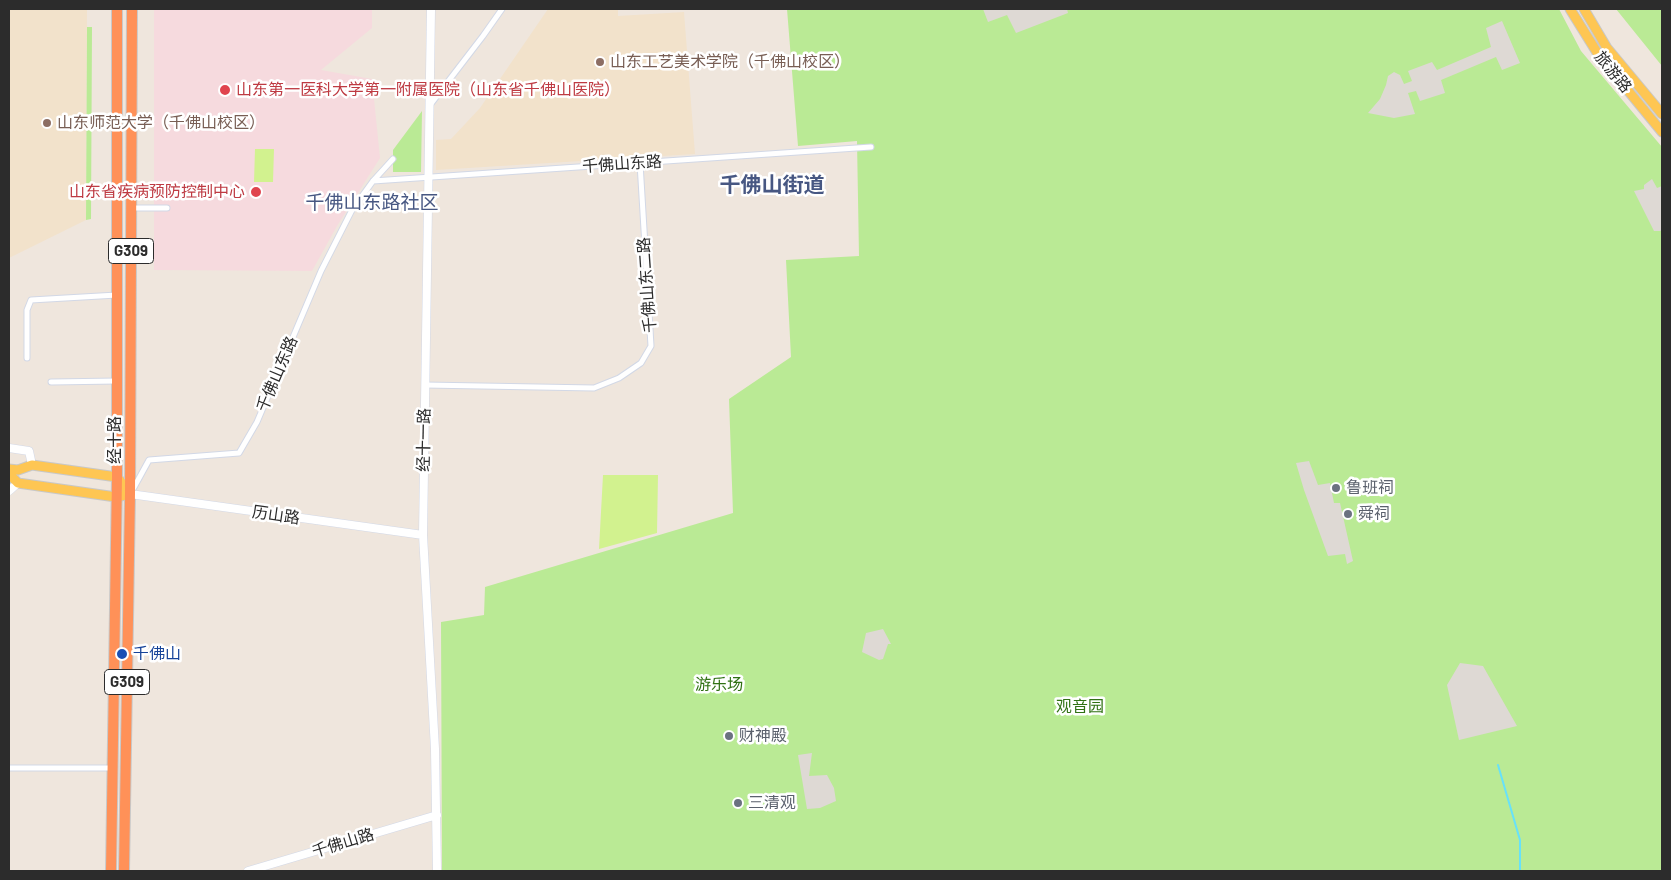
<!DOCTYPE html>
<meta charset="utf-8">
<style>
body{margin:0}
#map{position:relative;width:1671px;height:880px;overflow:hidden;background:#efe6dd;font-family:Barlow,sans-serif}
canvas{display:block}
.frame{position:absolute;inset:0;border:10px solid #2c2c2c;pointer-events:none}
</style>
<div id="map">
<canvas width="1671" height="880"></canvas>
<div class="frame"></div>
</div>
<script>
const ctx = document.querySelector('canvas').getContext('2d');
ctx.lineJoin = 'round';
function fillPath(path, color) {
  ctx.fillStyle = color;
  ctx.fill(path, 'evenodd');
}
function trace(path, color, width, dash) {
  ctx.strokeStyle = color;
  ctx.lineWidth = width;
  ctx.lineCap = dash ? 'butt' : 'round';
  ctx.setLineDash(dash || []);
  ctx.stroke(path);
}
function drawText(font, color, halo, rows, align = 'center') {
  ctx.font = font + ' Barlow,"Noto Sans SC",sans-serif';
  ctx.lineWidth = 5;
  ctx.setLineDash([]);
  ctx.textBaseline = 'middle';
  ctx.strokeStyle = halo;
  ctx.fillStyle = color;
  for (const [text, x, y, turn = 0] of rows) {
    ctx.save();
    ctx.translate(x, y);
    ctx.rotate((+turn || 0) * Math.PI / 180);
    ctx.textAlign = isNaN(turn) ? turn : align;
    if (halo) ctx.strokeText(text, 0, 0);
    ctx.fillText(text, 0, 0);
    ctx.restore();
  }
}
const education = new Path2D(`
 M9 9H87L86 220 9 258Z
 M548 9H618V16L684 12 695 154 436 170V140L451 139 480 108Z`);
const medical = new Path2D(`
 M154 9H372V28L321 70 372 79 380 158 337 226 312 271 154 270Z`);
const green = new Path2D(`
 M787 9H1559L1581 51 1662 147V871H442L441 622 484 615 485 587 733 513 729 399 791 357 786 260 859 256 857 141 798 146Z
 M1616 9H1662V66Z
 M87 27H92L91 219 86 220Z
 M422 111 421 172H393V150Z`);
const pitch = new Path2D(`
 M255 149H274L273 182H254Z
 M603 475H658L657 533 599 549Z`);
const plaza = new Path2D(`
 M983 9H1067L1068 13 1016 33 1007 15 988 22Z
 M1502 21 1520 63 1502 70 1496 57 1441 80 1445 93 1420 101 1416 91 1408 93 1415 114 1394 118 1368 113 1380 99 1386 85 1388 76 1394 72 1400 75 1404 84 1412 81 1408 71 1432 62 1437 70 1491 47 1486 28Z
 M1652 179 1657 188 1662 186V230L1660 231H1654L1634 191 1644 189V185Z
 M1309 461 1318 485 1330 483 1334 503H1340L1353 561 1347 564 1345 554 1328 556 1304 490 1296 463Z
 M883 629 891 644H888L883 659 879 660 862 652 866 633Z
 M1460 663 1483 666 1517 726 1459 740 1447 685Z
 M812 753 809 776 827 775 834 788 836 801 820 808 807 809 798 755Z`);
const stream = new Path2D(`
 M1498 765 1520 840V871`);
const street = new Path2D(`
 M430 105 483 36 502 9
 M373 181 871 147
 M131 208H167
 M27 358V310L31 300 117 295
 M51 382 117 381
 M425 385 594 388 619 378 641 363 651 346 640 163
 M132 491 149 460 239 453 257 422 321 271 352 210 373 181 393 159
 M9 768H112`);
const secondary = new Path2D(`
 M431 9 423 535 435 749 437 871
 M9 448 29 451 32 465
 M9 491 18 483
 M130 494 423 535
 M248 871 437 815`);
const primary = new Path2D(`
 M1570 9 1598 54 1662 132
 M1584 9 1607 48 1662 114
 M9 469 18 470 32 465 117 477 130 494 116 497 18 483 12 477H9`);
const highway = new Path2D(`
 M111 871 117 477V9
 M124 871 130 494 132 9`);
const markers = [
 [600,62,5,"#8d6e63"],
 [225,90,6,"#e0444e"],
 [47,123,5,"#8d6e63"],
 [256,192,6,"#e0444e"],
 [1336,488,5,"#6b7280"],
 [1348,514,5,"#6b7280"],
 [122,654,6,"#1a4fb4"],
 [729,736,5,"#6b7280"],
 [738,803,5,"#6b7280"]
];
const shields = [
 [131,251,45],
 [127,682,45]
];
const shieldNames = [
 ["G309",131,251],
 ["G309",127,682]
];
const educationNames = [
 ["山东工艺美术学院（千佛山校区）",610,62],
 ["山东师范大学（千佛山校区）",57,123]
];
const streetNames = [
 ["旅游路",1613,72,51],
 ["千佛山东路",622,164,-4],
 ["千佛山东二路",647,285,-94],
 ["千佛山东路",277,374,-67],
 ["经十路",115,440,-90],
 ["经十一路",424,440,-89],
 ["历山路",276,515,8],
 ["千佛山路",343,843,-17]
];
const healthNames = [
 ["山东第一医科大学第一附属医院（山东省千佛山医院）",236,90],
 ["山东省疾病预防控制中心",245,192,"right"]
];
const worshipNames = [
 ["鲁班祠",1346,488],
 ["舜祠",1358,514],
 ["财神殿",739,736],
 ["三清观",748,803]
];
const transitNames = [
 ["千佛山",133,654]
];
const parkNames = [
 ["游乐场",719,685],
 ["观音园",1080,707]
];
const quarterNames = [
 ["千佛山东路社区",372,203]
];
const districtNames = [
 ["千佛山街道",772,185]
];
fillPath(education, '#f2e2cb');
fillPath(medical, '#f6dade');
fillPath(green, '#baea95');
fillPath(pitch, '#d2f28f');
fillPath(plaza, '#ded9d4');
trace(stream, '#67e1fa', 2);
trace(street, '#d2d8e6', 7);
trace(secondary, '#d2d8e6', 9);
trace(primary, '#c8c8c8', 11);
trace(highway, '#c8c8c8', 12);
trace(street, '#fff', 5);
trace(secondary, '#fff', 8);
trace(primary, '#fec653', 9);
trace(highway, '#ff9158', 10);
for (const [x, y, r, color] of markers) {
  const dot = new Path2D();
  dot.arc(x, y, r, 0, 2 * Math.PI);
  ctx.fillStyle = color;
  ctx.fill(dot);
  trace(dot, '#fff', 2);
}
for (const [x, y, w] of shields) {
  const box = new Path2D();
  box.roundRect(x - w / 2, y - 12.5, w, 25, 4);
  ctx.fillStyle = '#fff';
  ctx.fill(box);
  trace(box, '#2c2c2c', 1);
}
drawText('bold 15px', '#2c2c2c', null, shieldNames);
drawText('16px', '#785e54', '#fff', educationNames, 'left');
drawText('16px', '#2c2c2c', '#fff', streetNames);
drawText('16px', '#be3a42', '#fff', healthNames, 'left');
drawText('16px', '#5b616d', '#fff', worshipNames, 'left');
drawText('16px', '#164399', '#fff', transitNames, 'left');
drawText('16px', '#307113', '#fff', parkNames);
drawText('19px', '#475782', '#fff', quarterNames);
drawText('bold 21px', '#475782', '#fff', districtNames);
</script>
